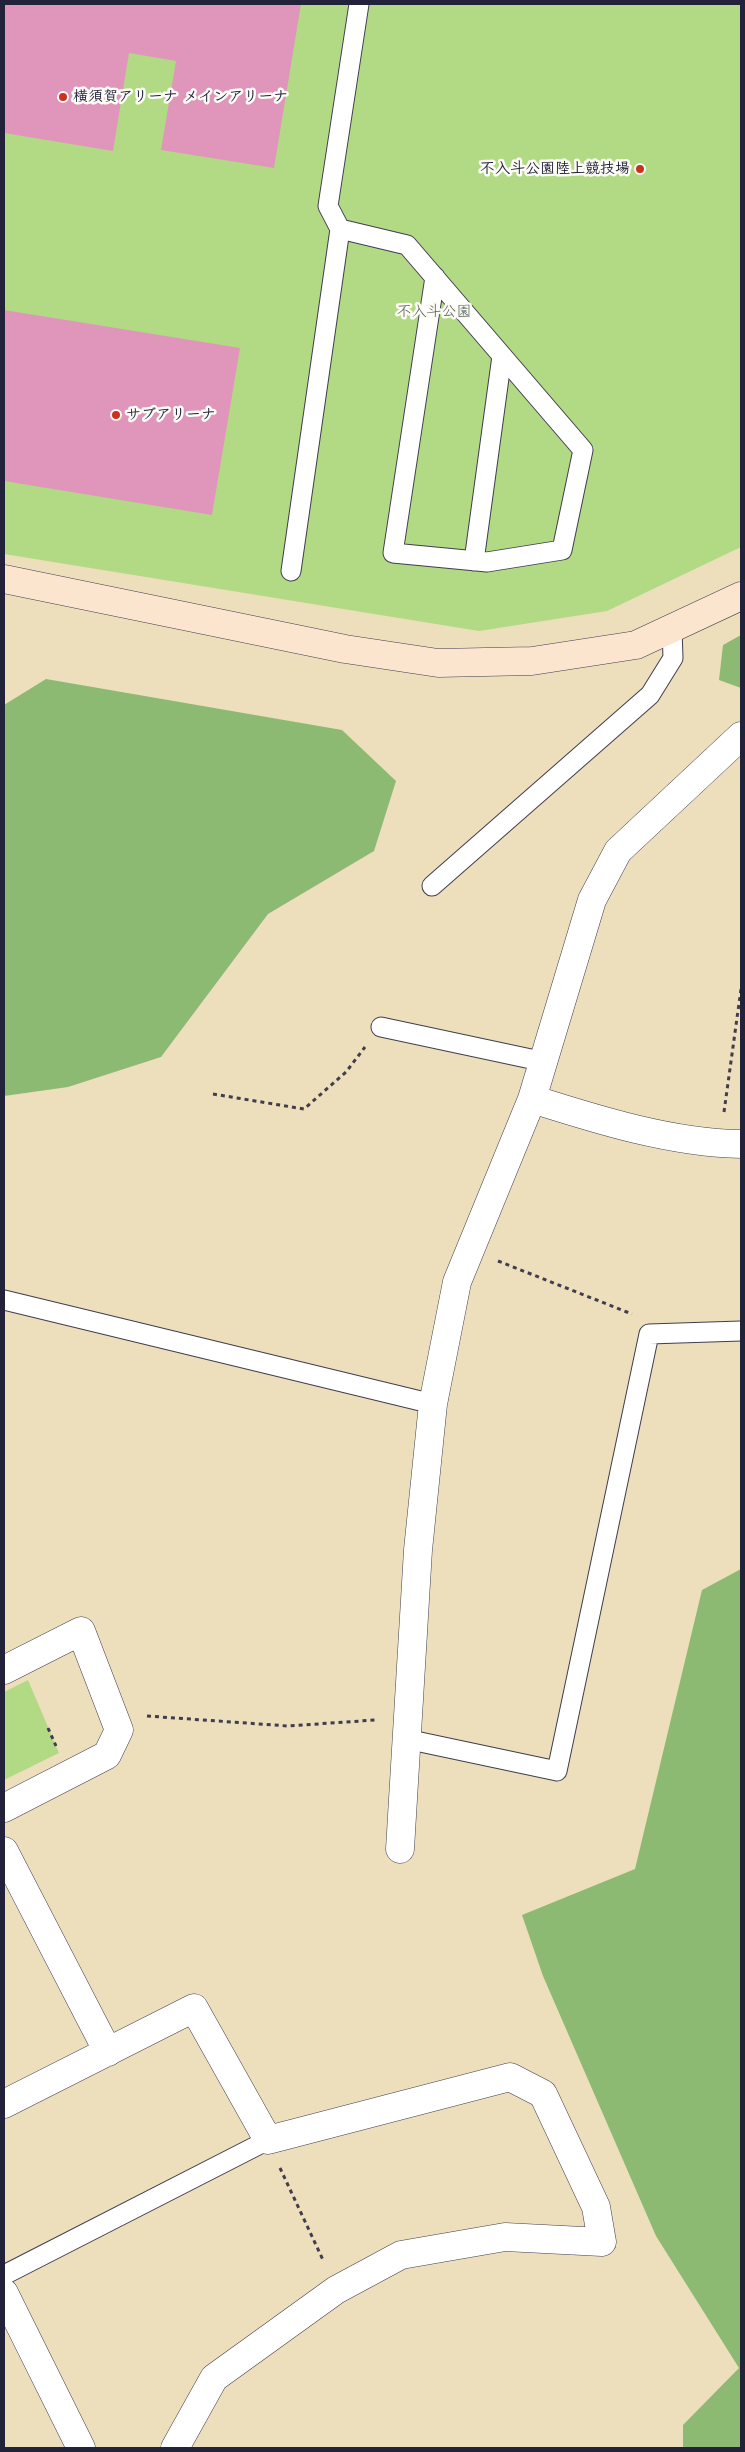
<!DOCTYPE html>
<meta charset="utf-8">
<style>
body{margin:0}
#map{position:relative;width:745px;height:2452px;overflow:hidden;background:#eddebc;font-family:"Shantell Sans",sans-serif}
canvas{display:block}
.frame{position:absolute;inset:0;border:5px solid #22223b;pointer-events:none}
</style>
<div id="map">
<canvas width="745" height="2452"></canvas>
<div class="frame"></div>
</div>
<script>
const ctx = document.querySelector('canvas').getContext('2d');
ctx.lineJoin = 'round';
function fillPath(path, color) {
  ctx.fillStyle = color;
  ctx.fill(path, 'evenodd');
}
function trace(path, color, width, dash) {
  ctx.strokeStyle = color;
  ctx.lineWidth = width;
  ctx.lineCap = dash ? 'butt' : 'round';
  ctx.setLineDash(dash || []);
  ctx.stroke(path);
}
function drawText(font, color, halo, rows, align = 'center') {
  ctx.font = font + ' "Shantell Sans","Klee One",sans-serif';
  ctx.lineWidth = 5;
  ctx.setLineDash([]);
  ctx.textBaseline = 'middle';
  ctx.strokeStyle = halo;
  ctx.fillStyle = color;
  for (const [text, x, y, turn = 0] of rows) {
    ctx.save();
    ctx.translate(x, y);
    ctx.rotate((+turn || 0) * Math.PI / 180);
    ctx.textAlign = isNaN(turn) ? turn : align;
    if (halo) ctx.strokeText(text, 0, 0);
    ctx.fillText(text, 0, 0);
    ctx.restore();
  }
}
const green = new Path2D(`
 M4 4H741V547L607 611 479 631 4 554Z
 M28 1680 59 1753 4 1780V1692Z`);
const forest = new Path2D(`
 M741 635V688L719 680 723 645Z
 M46 679 342 730 396 781 374 851 268 914 161 1057 68 1087 4 1096V705Z
 M741 1569V2448H683V2425L739 2368 656 2236 543 1976 522 1915 635 1869 702 1590Z`);
const building = new Path2D(`
 M4 4H301L274 168 161 150 176 61 129 53 113 151 4 133Z
 M4 310 240 348 212 515 4 481Z`);
const path = new Path2D(`
 M213 1094 304 1109 346 1072 365 1047
 M724 1112 741 989
 M498 1261 632 1314
 M147 1716 288 1726 375 1720
 M48 1728 56 1746
 M280 2168 323 2260`);
const lane = new Path2D(`
 M340 229 407 245 583 450 562 550 487 562 393 553 435 277
 M474 561 502 356
 M291 571 340 229 328 206 359 4
 M432 886 650 695 673 658 672 628
 M381 1027 545 1062
 M4 1300 433 1404
 M406 1739 557 1771 649 1334 741 1331
 M4 2275 268 2140`);
const street = new Path2D(`
 M532 1099C598 1120 672 1143 741 1144
 M4 1670 81 1631 119 1730 107 1755 4 1808
 M400 1849 418 1550 433 1404 457 1282 532 1099 592 900 618 851 741 736
 M4 1851 108 2052
 M4 2104 194 2008 268 2140 510 2077 543 2094 596 2207 602 2242 505 2237 401 2255 336 2290 214 2378 175 2448
 M4 2293 81 2448`);
const secondary = new Path2D(`
 M4 579 345 649 438 663 532 661 636 645 741 596`);
const markers = [
 [63,97,5,"#c8321e"],
 [640,169,5,"#c8321e"],
 [116,415,5,"#c8321e"]
];
const poiNames = [
 ["横須賀アリーナ メインアリーナ",73,97],
 ["不入斗公園陸上競技場",630,169,"right"],
 ["サブアリーナ",126,415]
];
const parkNames = [
 ["不入斗公園",434,312]
];
fillPath(green, '#b2da84');
fillPath(forest, '#8dba72');
fillPath(building, '#e096ba');
trace(lane, '#403e4e', 21);
trace(street, '#403e4e', 29);
trace(secondary, '#403e4e', 29);
trace(path, '#403e4e', 3, [4, 4]);
trace(lane, '#fff', 19);
trace(street, '#fff', 28);
trace(secondary, '#fbe5cf', 28);
for (const [x, y, r, color] of markers) {
  const dot = new Path2D();
  dot.arc(x, y, r, 0, 2 * Math.PI);
  ctx.fillStyle = color;
  ctx.fill(dot);
  trace(dot, '#fdfcf7', 2);
}
drawText('bold 15px', '#22223b', '#fdfcf7', poiNames, 'left');
drawText('15px', '#4d5951', '#fdfcf7', parkNames);
</script>
